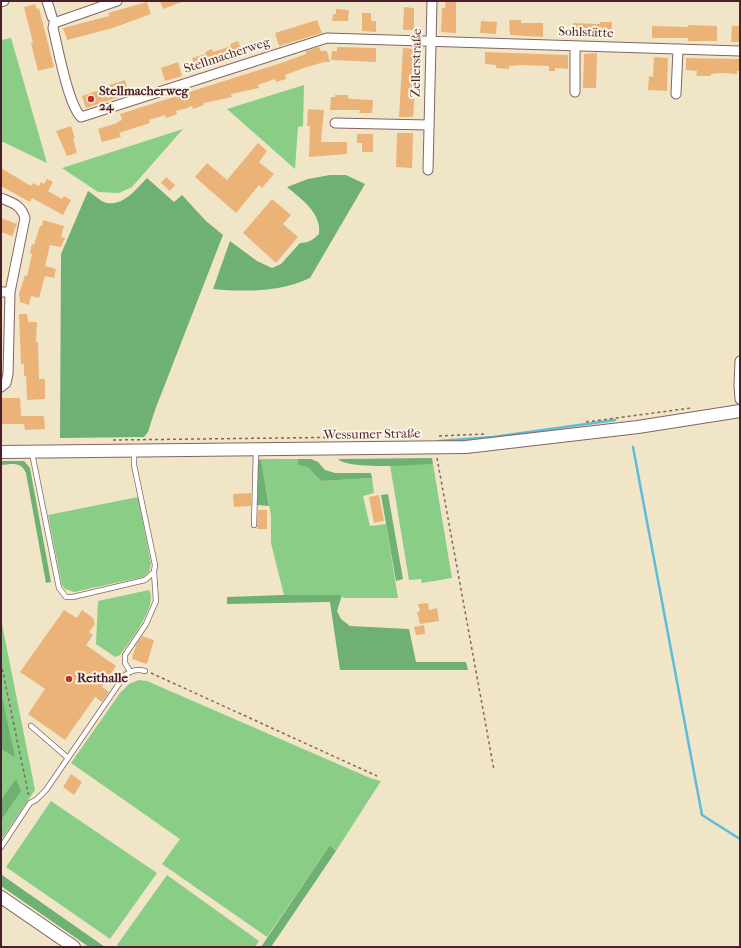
<!DOCTYPE html>
<meta charset="utf-8">
<style>
body{margin:0}
#map{position:relative;width:741px;height:948px;overflow:hidden;background:#f1e5c8;font-family:"IM FELL French Canon",serif}
canvas{display:block}
.frame{position:absolute;inset:0;border:2px solid #4a1f2b;pointer-events:none}
</style>
<div id="map">
<canvas width="741" height="948"></canvas>
<div class="frame"></div>
</div>
<script>
const ctx = document.querySelector('canvas').getContext('2d');
ctx.lineJoin = 'round';
function fillPath(path, color) {
  ctx.fillStyle = color;
  ctx.fill(path, 'evenodd');
}
function trace(path, color, width, dash) {
  ctx.strokeStyle = color;
  ctx.lineWidth = width;
  ctx.lineCap = dash ? 'butt' : 'round';
  ctx.setLineDash(dash || []);
  ctx.stroke(path);
}
function drawText(font, color, halo, rows, align = 'center') {
  ctx.font = font + ' "IM FELL French Canon",serif';
  ctx.lineWidth = 4;
  ctx.setLineDash([]);
  ctx.textBaseline = 'middle';
  ctx.strokeStyle = halo;
  ctx.fillStyle = color;
  for (const [text, x, y, turn = 0] of rows) {
    ctx.save();
    ctx.translate(x, y);
    ctx.rotate((+turn || 0) * Math.PI / 180);
    ctx.textAlign = isNaN(turn) ? turn : align;
    if (halo) ctx.strokeText(text, 0, 0);
    ctx.fillText(text, 0, 0);
    ctx.restore();
  }
}
const green = new Path2D(`
 M11 38 47 163 1 141V44L2 40Z
 M304 85 303 126 298 127 295 169 227 109Z
 M183 129 132 187 119 193 98 192 62 168Z
 M261 459H298V465L308 466 321 481 372 478 374 493 363 496 370 526 386 524 398 598H343L342 595H284L271 543V516Z
 M433 464 452 578 422 583 421 579 409 580 390 465Z
 M138 497 151 564 149 572 143 577 74 592 65 589 62 585 48 515Z
 M149 590C159 605 129 642 120 655L115 657 96 644 98 601Z
 M1 619 35 790 1 840Z
 M139 680 147 681 370 778 381 781 336 851 330 845 267 937 162 864 180 839 71 763 120 693 129 684Z
 M51 801 157 873 110 939 6 867Z
 M167 875 259 941 255 947H119L117 945Z`);
const forest = new Path2D(`
 M330 175H346L365 184 310 278C281 292 244 292 213 289L230 241 257 261 272 268 281 264 300 243C308 243 313 240 319 234 322 213 301 199 287 187L308 179Z
 M147 178 174 202 182 195 206 221 223 235 155 410 148 432 144 437 60 438 61 254 88 191C93 194 101 202 107 203 124 206 137 188 147 178Z
 M432 458 433 464C416 465 349 470 338 459Z
 M261 459 269 506 257 505 258 465 259 460Z
 M298 459H311L318 462 325 470 335 473H371L372 478 321 481 308 467 298 465Z
 M1 461H24L30 468 51 582 46 583 26 473C21 461 12 464 1 465Z
 M388 494 403 579 396 581 381 495Z
 M284 595H342L337 611 341 619 350 626 409 629 416 662H466L468 670H340L330 602 227 604V597Z
 M1 692 15 757 1 749Z
 M16 779 21 791 1 820V800Z
 M330 845 336 851 271 947H261Z
 M2 875 105 947H89L1 886Z`);
const stream = new Path2D(`
 M439 441 493 437 615 420
 M633 447 702 815 740 839`);
const building = new Path2D(`
 M160 1H182V2L163 9Z
 M446 1 456 2V33L441 32 442 8H445Z
 M147 2 151 14 113 28 67 40 63 28 109 16 108 13Z
 M35 4 37 9 39 8 54 67 38 71 31 43H33L24 7Z
 M404 7 414 8V30H403Z
 M336 9 349 10 348 21H332L333 14H336Z
 M362 13H371V21H376V32L362 31Z
 M317 20 322 33 279 46 275 33Z
 M509 20H521V23H543V37L510 35Z
 M481 21 497 22 496 34 480 33Z
 M600 22H612L611 37H578V32H573V23L600 24Z
 M688 25 717 26V41H688V38H652V26L688 27Z
 M732 26H740V42H731Z
 M238 41 242 51 234 53 235 59 196 71 192 58 206 54 205 52 212 49 213 52 231 46 230 44Z
 M319 47 321 51H327L330 62H324L307 67 285 75 286 79 276 82 275 79 258 85 259 88 231 94 232 97 204 103V105L193 109 192 106 184 109 176 111 177 114 166 118 165 115 149 120 150 123 119 133 121 137 102 142 98 129 117 123V122L122 120 120 114 281 63 306 54V51Z
 M337 47 376 48V62L331 60 332 51H337Z
 M403 48 418 49 413 117H399Z
 M485 52 568 55V69L555 68V71H549V66L522 65 509 66V69L496 68V65L485 64Z
 M597 53 596 88H583L584 54Z
 M654 57 668 58 667 91 648 90 649 76 653 77Z
 M686 58 740 59V71H737V74L722 73 711 74V76H696L697 71 686 70Z
 M178 62 182 76 165 81 161 68Z
 M125 80 128 91 118 94 119 97 86 108 82 96 103 89V87Z
 M335 95H348V98L352 99 373 100 372 113H359L360 110H330L331 97H335Z
 M308 109 324 110 321 142H347V154L309 157 310 126H307Z
 M71 126 75 138H73L77 153 67 156 56 131Z
 M397 133H413L412 168 396 167Z
 M357 134H373V152H362V143H357Z
 M258 143 267 151 259 162 274 174 262 188 259 185 236 213 195 177 207 163 227 180Z
 M1 168 31 186 33 183 39 186 41 182 44 184 47 179 53 182 48 191 62 199 64 196 71 200 63 215 32 198 30 202 1 186Z
 M166 177 175 185 170 191 161 183Z
 M272 199 291 215 283 224 298 237 276 263 243 233Z
 M1 218 17 224 12 236 1 232Z
 M43 220 64 226 61 237 65 238 61 247 50 245 45 266 56 269 54 278 45 276 39 298 31 296 29 305 20 302 19 294 25 275 27 276 32 254 30 253 32 244 34 245 35 241 40 226H42Z
 M19 314H27L28 322H37L36 342H38L39 379H45V399L27 400 26 376H24V364H21Z
 M1 398H20L21 416H44L45 429 25 430 24 424H1Z
 M251 493V506L234 507 233 494Z
 M379 495 384 521 374 523 369 497Z
 M258 510H267V529H257Z
 M428 603 429 610 437 608 439 621 420 624 417 612 420 611 418 604Z
 M64 610 77 618 82 610 93 618 95 624 89 632 93 635 86 645 116 666 102 687 109 692 102 702 95 697 65 740 28 714 45 689 20 672Z
 M424 625 425 634 416 635 414 627Z
 M142 636 154 640 147 664 132 659 136 645Z
 M71 774 82 782 74 795 63 787Z`);
const path = new Path2D(`
 M586 422 691 408
 M439 436 485 434
 M113 440 363 437
 M437 458 494 770
 M1 663 29 797
 M151 673 377 776`);
const service = new Path2D(`
 M32 453 59 588 66 597H73L145 580 154 572 155 565 134 465V452
 M254 525 256 450
 M130 671 125 663V655L146 624 156 601 154 572
 M31 726 68 758
 M1 847 30 803 36 800 46 790 125 675C132 670 137 669 145 671`);
const minor = new Path2D(`
 M47 1 52 17
 M117 1 54 23 53 28C58 48 68 104 81 117L327 38 740 51
 M1 2 4 1
 M575 92V46
 M676 94 678 49
 M335 123 429 125
 M428 170 432 1
 M1 198C13 203 21 205 25 218L10 292H1
 M740 361 739 386 740 399
 M1 387 6 383 8 374 10 292`);
const secondary = new Path2D(`
 M1 452 466 447 638 427 740 411
 M1 897 74 947`);
const markers = [
 [91,99,4,"#c8321e"],
 [69,679,4,"#c8321e"]
];
const streetNames = [
 ["Sohlstätte",586,33,2],
 ["Stellmacherweg",227,56,-18],
 ["Zellerstraße",417,63,-89],
 ["Wessumer Straße",372,435,-1]
];
const poiNames = [
 ["Stellmacherweg",99,92],
 ["24",99,107],
 ["Reithalle",77,679]
];
fillPath(green, '#8acd86');
fillPath(forest, '#6fb073');
trace(stream, '#5bbdd9', 2.5);
fillPath(building, '#ecb378');
trace(service, '#846462', 6);
trace(minor, '#846462', 11);
trace(secondary, '#846462', 14);
trace(path, '#846462', 1.5, [3, 3]);
trace(service, '#fff', 4.5);
trace(minor, '#fff', 9);
trace(secondary, '#fff', 12);
for (const [x, y, r, color] of markers) {
  const dot = new Path2D();
  dot.arc(x, y, r, 0, 2 * Math.PI);
  ctx.fillStyle = color;
  ctx.fill(dot);
  trace(dot, '#fcf5e5', 1.5);
}
drawText('13px', '#4a1f2b', '#fcf5e5', streetNames);
drawText('bold 13px', '#4a1f2b', '#fcf5e5', poiNames, 'left');
</script>
